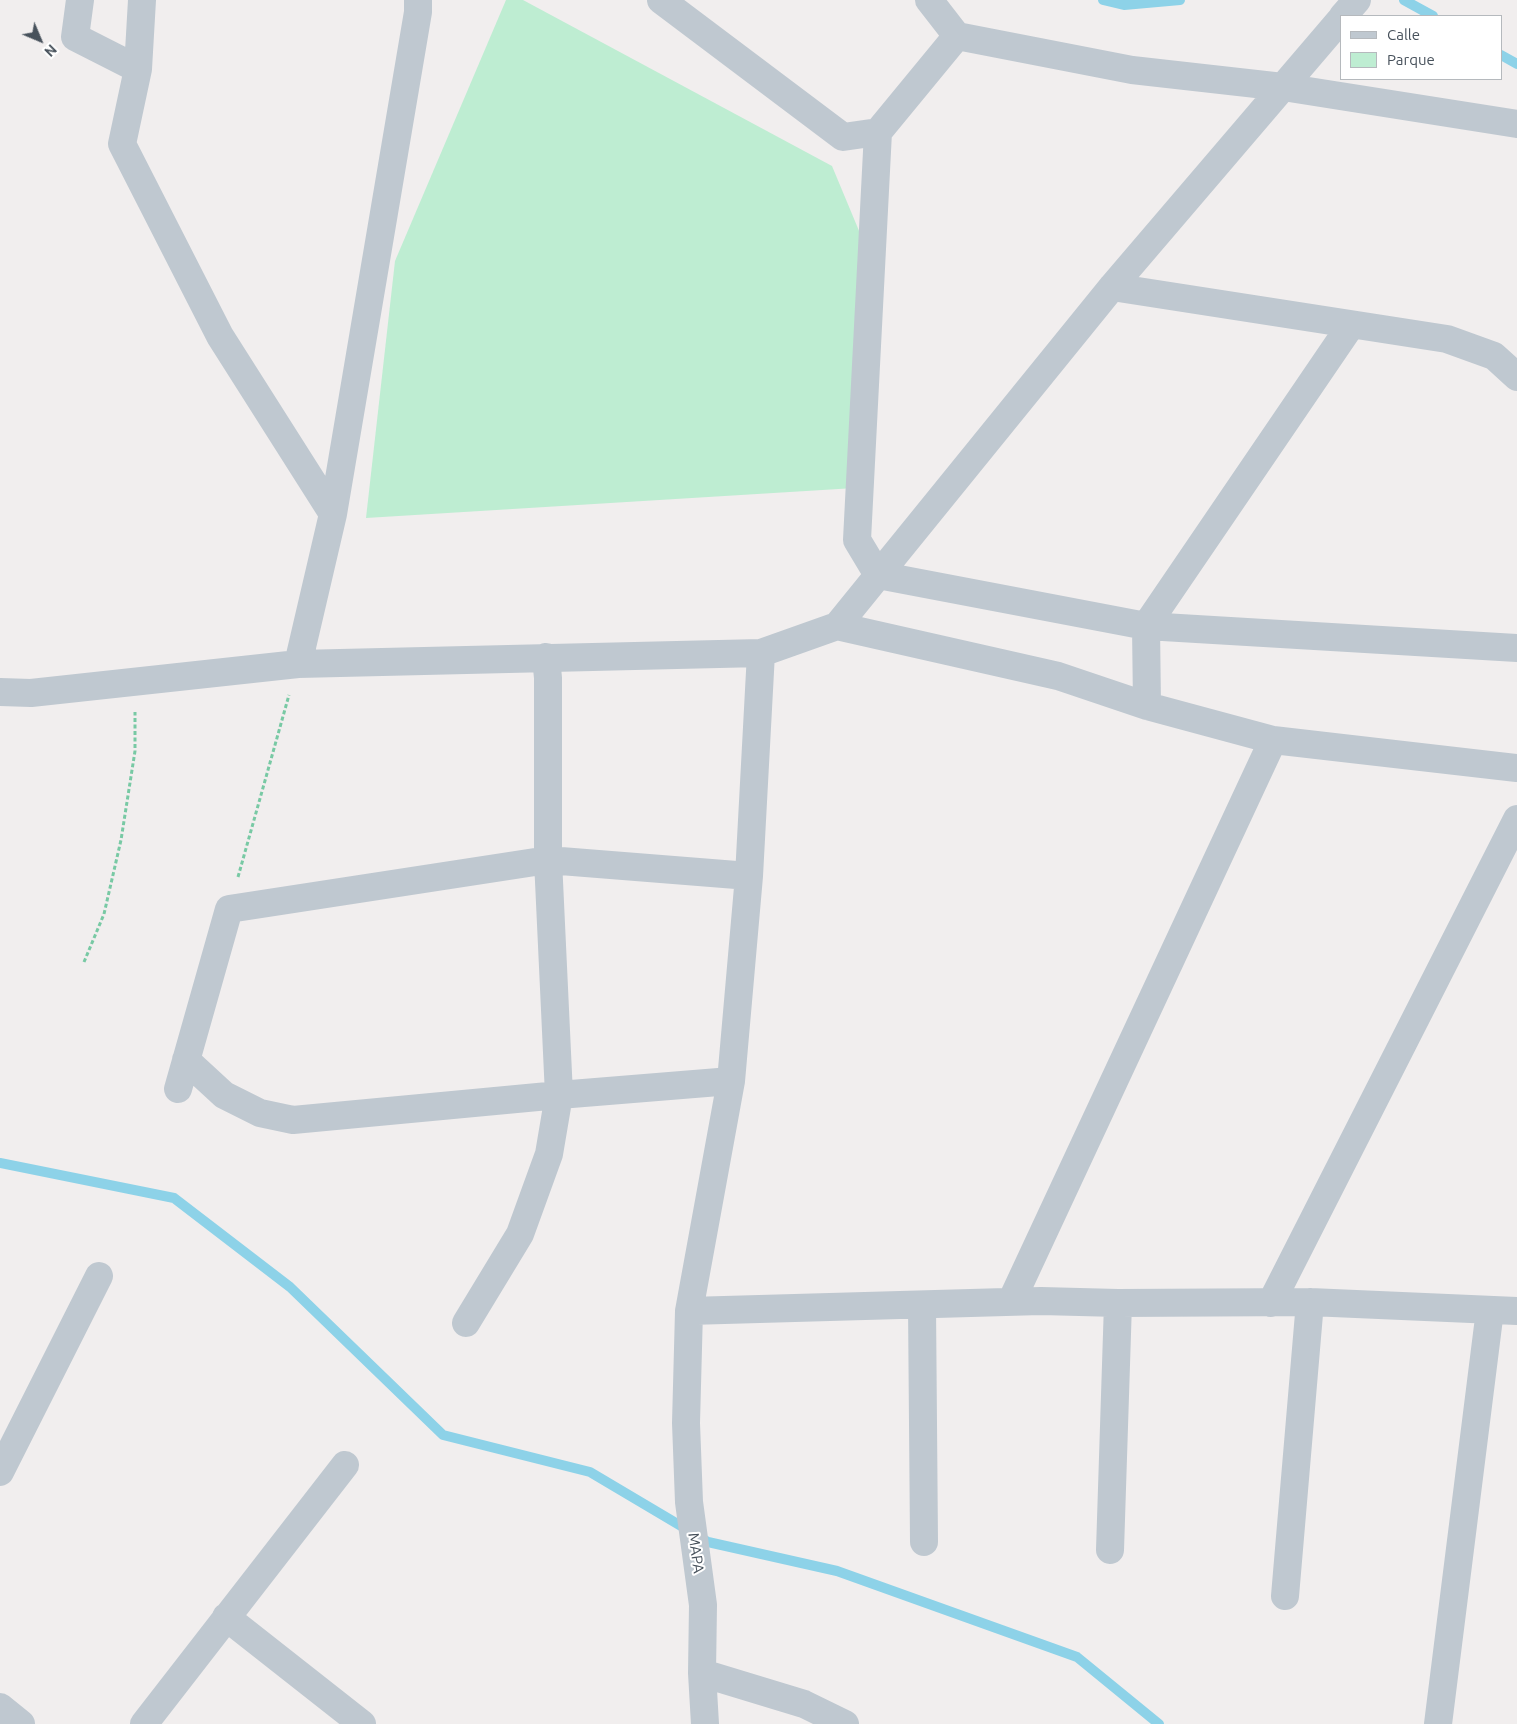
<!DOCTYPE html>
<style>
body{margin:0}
#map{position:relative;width:1517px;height:1724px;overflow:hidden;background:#f1eeee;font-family:Ubuntu,sans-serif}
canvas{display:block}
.legend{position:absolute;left:1340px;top:15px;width:162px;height:65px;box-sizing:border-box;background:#fff;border:1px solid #b5b9bd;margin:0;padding:6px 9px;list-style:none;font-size:15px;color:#47515b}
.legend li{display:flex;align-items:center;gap:10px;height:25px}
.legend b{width:25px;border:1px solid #b5b9bd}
.north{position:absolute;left:15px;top:15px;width:50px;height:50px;-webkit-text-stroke:4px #fff;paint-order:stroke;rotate:135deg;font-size:14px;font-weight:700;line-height:20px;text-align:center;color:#47515b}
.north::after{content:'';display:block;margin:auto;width:18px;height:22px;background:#47515b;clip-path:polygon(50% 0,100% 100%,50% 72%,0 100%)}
</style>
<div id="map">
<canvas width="1517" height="1724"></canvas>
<ul class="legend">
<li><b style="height:6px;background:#bfc8d0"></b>Calle</li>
<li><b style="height:14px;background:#beedd2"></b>Parque</li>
</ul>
<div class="north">N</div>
</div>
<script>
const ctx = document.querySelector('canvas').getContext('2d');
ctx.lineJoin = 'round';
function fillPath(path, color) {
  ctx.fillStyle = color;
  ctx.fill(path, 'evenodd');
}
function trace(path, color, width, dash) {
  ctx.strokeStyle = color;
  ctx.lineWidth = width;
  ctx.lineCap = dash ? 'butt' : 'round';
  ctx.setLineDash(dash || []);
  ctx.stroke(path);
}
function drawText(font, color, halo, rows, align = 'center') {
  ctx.font = font + ' Ubuntu,sans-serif';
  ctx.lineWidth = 4;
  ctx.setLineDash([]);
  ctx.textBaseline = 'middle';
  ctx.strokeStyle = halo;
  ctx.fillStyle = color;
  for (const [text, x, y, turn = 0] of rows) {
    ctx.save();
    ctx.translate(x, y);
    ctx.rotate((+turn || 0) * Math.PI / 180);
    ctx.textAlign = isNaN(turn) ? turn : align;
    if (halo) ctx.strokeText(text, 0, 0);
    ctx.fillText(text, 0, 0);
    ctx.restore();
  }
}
const green = new Path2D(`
 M506 0H523L832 166 867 250 855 488 366 518 395 261Z`);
const stream = new Path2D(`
 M1103 0 1124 5 1180 0
 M1404 0 1433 16
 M1501 55 1517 64
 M0 1163 174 1198 290 1287 443 1435 590 1472 708 1542 837 1571 1077 1657 1159 1724`);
const path = new Path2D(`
 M238 877 289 695
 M84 962 104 914 121 840 135 751V712`);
const minor = new Path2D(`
 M80 0 75 37 138 69
 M142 0 138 69 122 144 220 336 333 514
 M661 0 843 137 878 132
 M929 0 957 36 1132 70 1283 87 1517 124
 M1343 16 1357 0
 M957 36 878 132 857 540 878 575 1146 626 1517 648
 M1112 287 1447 339 1494 356 1517 377
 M837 626 1058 676 1147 706 1273 740 1517 768
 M298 664 333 514 418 12V0
 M0 692 31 693 298 664 761 653 837 626 1112 287 1341 19
 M1147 706 1146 626 1351 325
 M186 1060 224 1095 260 1113 293 1120 559 1095 731 1081
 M178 1089 229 909 548 860 749 876
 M1011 1302 1273 740
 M1271 1303 1517 819
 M922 1305 924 1542
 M689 1311 1041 1301 1118 1303 1310 1302 1517 1311
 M466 1323 520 1234 549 1154 559 1095 548 860V678L546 657
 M0 1472 99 1276
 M1110 1550 1118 1303
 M1285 1596 1310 1302
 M226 1617 362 1724
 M702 1673 804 1704 845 1724
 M0 1707 21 1724
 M144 1724 345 1465
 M705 1724 702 1673 703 1605 689 1502 686 1423 689 1311 731 1081 749 876 761 653
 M1438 1724 1490 1310`);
const streetNames = [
 ["MAPA",696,1553,82]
];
fillPath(green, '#beedd2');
trace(stream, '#8dd2e8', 10);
trace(path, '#78c9a4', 3, [4, 2.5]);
trace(minor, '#bfc8d0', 28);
drawText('15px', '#47515b', '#fff', streetNames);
</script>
